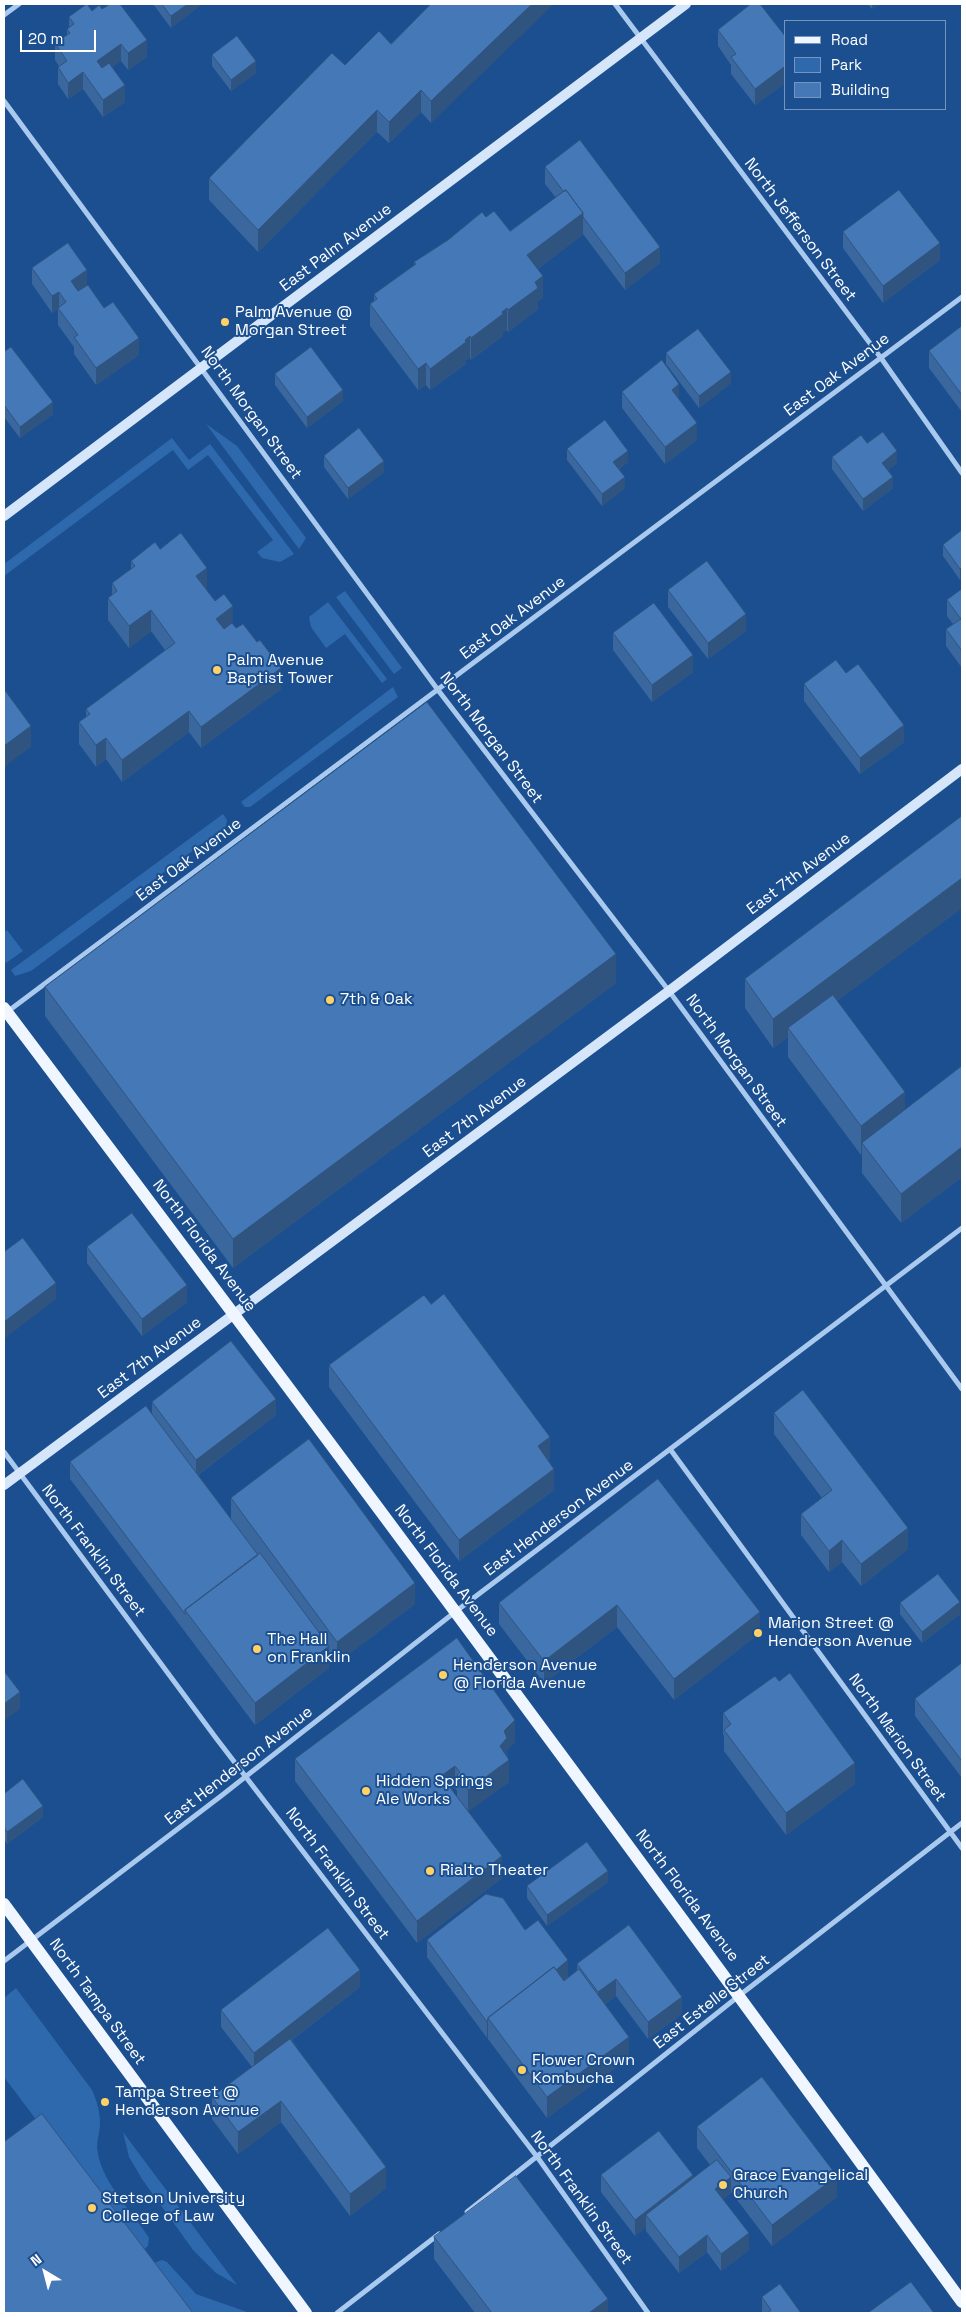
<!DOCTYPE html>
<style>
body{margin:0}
#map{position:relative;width:966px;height:2317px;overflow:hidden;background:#1b4f8f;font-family:"Space Grotesk",sans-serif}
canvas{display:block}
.frame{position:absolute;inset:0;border:5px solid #fff;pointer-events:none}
.legend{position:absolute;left:784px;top:20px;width:162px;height:90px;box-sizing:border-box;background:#1b4f8f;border:1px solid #7695bc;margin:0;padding:6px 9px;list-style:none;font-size:15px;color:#fff}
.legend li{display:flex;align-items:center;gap:10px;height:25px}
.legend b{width:25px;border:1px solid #7695bc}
.north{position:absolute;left:20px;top:2247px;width:50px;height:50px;-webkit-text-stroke:4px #1b4f8f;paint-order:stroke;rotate:323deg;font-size:14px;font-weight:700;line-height:20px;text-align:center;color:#fff}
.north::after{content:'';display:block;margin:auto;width:18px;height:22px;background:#fff;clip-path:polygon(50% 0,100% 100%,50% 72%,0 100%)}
.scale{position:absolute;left:20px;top:30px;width:76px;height:22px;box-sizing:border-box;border:2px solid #fff;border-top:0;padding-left:6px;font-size:15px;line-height:18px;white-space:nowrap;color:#fff;-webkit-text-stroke:4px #1b4f8f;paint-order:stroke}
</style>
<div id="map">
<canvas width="966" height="2317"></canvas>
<div class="frame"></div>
<ul class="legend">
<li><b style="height:6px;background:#f0f6ff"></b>Road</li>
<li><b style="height:14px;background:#2e69ad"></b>Park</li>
<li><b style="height:14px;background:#4478b7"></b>Building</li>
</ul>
<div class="north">N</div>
<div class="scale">20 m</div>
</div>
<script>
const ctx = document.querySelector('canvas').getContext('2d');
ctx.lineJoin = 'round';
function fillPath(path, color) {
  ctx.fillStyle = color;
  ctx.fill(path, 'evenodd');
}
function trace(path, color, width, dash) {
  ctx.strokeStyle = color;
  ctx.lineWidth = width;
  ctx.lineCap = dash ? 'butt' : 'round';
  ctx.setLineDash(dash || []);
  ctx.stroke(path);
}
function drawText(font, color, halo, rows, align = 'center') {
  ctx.font = font + ' "Space Grotesk",sans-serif';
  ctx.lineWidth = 4;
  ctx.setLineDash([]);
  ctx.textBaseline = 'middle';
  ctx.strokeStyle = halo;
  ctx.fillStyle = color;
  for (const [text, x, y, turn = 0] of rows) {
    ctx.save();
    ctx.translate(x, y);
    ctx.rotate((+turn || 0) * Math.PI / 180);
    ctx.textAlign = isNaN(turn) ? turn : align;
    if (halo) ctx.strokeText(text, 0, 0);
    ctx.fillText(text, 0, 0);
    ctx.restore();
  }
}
const green = new Path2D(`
 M206 424 237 446 306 538 299 549Z
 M172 438 189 460 210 444 294 554 280 562 262 558 257 552 273 540 208 455 188 470 173 450 4 576V564Z
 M345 591 402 668 394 674 336 597Z
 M328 602 387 679 382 683 345 634 326 648 311 627 309 617Z
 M393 687 398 697 250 807H245L241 802Z
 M223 814 227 820 226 826 31 971 15 976 11 970Z
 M7 930 23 951 6 963 4 959V933Z
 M16 1988 92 2090C97 2101 100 2111 100 2124 100 2131 97 2139 97 2147 100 2182 132 2210 149 2238L148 2246 138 2255 4 2077V1998Z
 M123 2132 237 2285 216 2273 193 2250 142 2179 129 2157Z
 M162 2260 167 2262 196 2294 250 2313H182L154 2263Z`);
const street = new Path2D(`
 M615 4 881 358 962 473
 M4 15 19 4
 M4 101 438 690 669 991 962 1389
 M7 1012 962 297
 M670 1449 962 1848
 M4 1452 216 1738 538 2158 648 2313
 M4 1961 221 1796 455 1612 962 1228
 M467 2212 740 1995 962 1823
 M337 2313 439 2234`);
const secondary = new Path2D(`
 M4 516 686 4
 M4 1485 669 991 962 769`);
const primary = new Path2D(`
 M4 1008C327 1437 647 1868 962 2302
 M4 1904 306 2313`);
const wall = new Path2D(`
 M153 4H202L171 28Z
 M431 4V123L421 112 389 143 377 132 258 252 209 200V178L345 65 391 44Z
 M868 4H879L872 9Z
 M102 9 147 57 128 70 121 61 112 67 125 102 103 117 83 89 68 99 58 84V67L59 66 55 60V43L67 35V29L69 27V17L92 11Z
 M718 30 785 36V85L784 84 755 105 731 74V65L718 46Z
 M212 55 256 73 231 91 212 66Z
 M545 167 660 263 625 290 583 234 538 269 543 298 538 301V309L508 332 507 330 503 332V336L471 360 470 358 466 360V364L430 390 426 385 418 390 370 326V304L374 301V294L414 265V262L486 217 510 231 556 198 545 184Z
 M843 232 940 260 883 303 843 248Z
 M32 268 87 285 139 355 96 385 74 354V347L58 325V309L52 313 32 284Z
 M962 326V412L929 368V351Z
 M4 352 53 414 20 438 4 417Z
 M666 353 731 383 699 408 666 364Z
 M275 374 343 401 307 428 275 385Z
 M622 392 679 400 697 440 665 464 622 408Z
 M867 443 897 463 888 470 893 488 863 511 832 469V457Z
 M567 449 628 462 619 469 625 488 602 506 567 460Z
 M324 456 384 472 348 499 324 467Z
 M962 530 960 580 943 556V545Z
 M160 549 207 590 281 689 201 748 189 732 122 782 106 759 96 767 79 744V722L86 717V709L165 650 151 631 129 648 108 620V598L112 595V583L131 569V561Z
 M962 589V668L946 646V629L953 624 947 616V600Z
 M668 590 746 631 708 659 668 607Z
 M613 633 693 672 652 702 613 650Z
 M846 673 904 742 860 774 804 701V684Z
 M962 816V908L837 1001 905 1110 962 1066V1177L901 1223 862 1173V1155H861L788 1057V1037L773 1048 745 1008V979Z
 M616 983 233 1268 45 1016V987Z
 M87 1247 187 1302 142 1336 87 1263Z
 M329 1365 550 1458 548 1460 554 1490 459 1561 329 1387Z
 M152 1402 276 1415 198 1475 231 1519V1498L415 1604 337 1663 329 1652V1668L255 1725 70 1479V1462L152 1414Z
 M774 1413 908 1549 861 1586 842 1562 829 1572 801 1535V1514L822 1498 774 1434Z
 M658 1479 760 1633 674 1700 617 1627 544 1683 499 1624V1603Z
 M900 1603 960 1614 922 1643 900 1614Z
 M962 1663V1778L915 1716V1699Z
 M723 1713 855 1784 786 1835 724 1751V1736L723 1734Z
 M515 1742 507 1750 509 1782 468 1811 502 1878 417 1943 295 1781V1759ZM455 1788 457 1791V1797L467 1810 452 1790Z
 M4 1794 43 1817 7 1844 4 1839Z
 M608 1882 547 1926 527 1898V1886Z
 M629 1925 682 2014 648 2039 616 1996 605 2004 629 2058 547 2118 488 2039V2038H487L427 1957V1940L525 1930 568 1977 577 1971V1964Z
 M360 1987 292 2040 386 2188 350 2216 281 2122 238 2154 212 2119V2097L252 2067 221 2027V2010Z
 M697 2127 837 2197 772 2246 731 2192V2193L723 2199 749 2250 721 2271 707 2252 679 2273 646 2231V2227L635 2236 601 2192V2175L693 2178 710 2165 697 2148Z
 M434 2237 608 2313H475L434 2259Z
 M762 2297 801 2313H762Z`);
const shadedWall = new Path2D(`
 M188 4H202L171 28V16Z
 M532 4H554L431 123V101Z
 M872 4H879L872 9Z
 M147 40V57L128 70V53Z
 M121 44V61L97 78V61Z
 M256 61V73L231 91V80Z
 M784 67V84L755 105V89Z
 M83 72V89L68 99V83Z
 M125 85V102L103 117V100Z
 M421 90V112L389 143V122Z
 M377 110V132L258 252V230Z
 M583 213V235L527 277V255Z
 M940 243V260L883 303V286Z
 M660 247V263L625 290V273Z
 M87 270V286L71 297V281Z
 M543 276V298L538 301V309L508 332V310L535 282Z
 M59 292V308L52 313V296Z
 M507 308V330L503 332V336L471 360V338Z
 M470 336V358L466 360V364L430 390V369Z
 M139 338V355L96 385V368Z
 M426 363V385L418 390V369Z
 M731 372V383L699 408V396Z
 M679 384V400L672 390Z
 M343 390V401L307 428V417Z
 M53 402V414L20 438V427Z
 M697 423V440L665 464V447Z
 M628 451V462L613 473V462Z
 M897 451V463L882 474V463Z
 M384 461V472L348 499V488Z
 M625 477V488L602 506V494Z
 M893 477V488L863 511V499Z
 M207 568V590L196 576Z
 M962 568V579L960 580V569Z
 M233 606V627L216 640V619Z
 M151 610V631L129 648V626Z
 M746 614V631L708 659V643Z
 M693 655V672L652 702V685Z
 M281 668V689L201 748V727Z
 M189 711V732L122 782V760Z
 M904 725V742L860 774V758Z
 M31 726V747L4 767V746Z
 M106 738V759L96 767V745Z
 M962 878V908L793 1034 788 1028V1037L773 1048V1019Z
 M616 954V983L233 1268V1239Z
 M905 1092V1122L862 1143V1155H861V1126Z
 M962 1147V1177L901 1223V1194Z
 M56 1283V1299L4 1339V1322Z
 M187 1285V1302L142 1336V1319Z
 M276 1399V1415L196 1476V1460Z
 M550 1437V1458L538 1468V1446Z
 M554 1469V1490L459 1561V1540Z
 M908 1528V1549L861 1586V1564Z
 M842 1540V1562L829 1572V1551Z
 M415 1583V1604L337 1663V1642Z
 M960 1602V1614L922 1643V1632Z
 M617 1605V1627L544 1683V1661Z
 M760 1612V1633L674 1700V1679Z
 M329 1646V1668L255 1725V1703Z
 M20 1692V1709L4 1721V1704Z
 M515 1720V1742L507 1750V1760H509V1782L468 1812V1790L500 1746 504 1731Z
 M855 1763V1784L786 1835V1813Z
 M455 1766V1788L437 1801V1779Z
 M43 1806V1817L7 1844V1832Z
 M502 1856V1878L417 1943V1921Z
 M608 1871V1882L547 1926V1915Z
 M568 1960V1977L498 2031 490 2020Z
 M360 1970V1987L254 2069V2053Z
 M616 1979V1996L598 2009V1992Z
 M682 1997V2014L648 2039V2022Z
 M488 2021V2038H487V2022Z
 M629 2037V2058L547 2118V2097Z
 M281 2101V2122L238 2154V2132Z
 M386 2167V2188L350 2216V2194Z
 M693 2175V2192L646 2215V2227L635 2236V2220Z
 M837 2176V2197L772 2246V2225Z
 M731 2177V2193L715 2206V2189Z
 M749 2233V2250L721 2271V2254Z
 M707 2235V2252L679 2273V2257Z
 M608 2299V2313H589Z`);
const building = new Path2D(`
 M87 4 92 11 99 5 102 9 110 4H120L147 40 128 53 121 44 97 61 102 68 109 63 125 85 103 100 83 72 68 83 58 67 67 61 55 43 70 33 67 29 74 24 69 17Z
 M162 4H188L171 16Z
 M431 4H532L431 101 421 90 389 122 377 110 258 230 209 178 332 53 345 65 379 31 391 44Z
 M751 4H760L785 36V68L784 67 755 89 731 57 736 54 718 30Z
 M237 36 256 61 231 80 212 55Z
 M580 140 660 247 625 273 583 217V213L566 190 564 192 545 167Z
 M566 190 583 213 527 255 543 276 535 282 538 288 508 310 507 308 502 312 503 314 471 338 470 336 465 340 466 342 430 369 426 363 418 369 370 304 377 299 374 294 416 264 414 262 448 240 482 212 486 217 494 211 510 231Z
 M899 190 940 243 883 286 843 232Z
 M68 243 87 270 71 281 78 291 88 285 104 308 113 302 139 338 96 368 74 337 78 335 58 308 66 302 59 292 52 296 32 268Z
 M962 326V395L929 351Z
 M698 329 731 372 699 396 666 353Z
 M11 347 53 402 20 427 4 405V352Z
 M311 347 343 390 307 417 275 374Z
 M662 360 679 384 672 390 697 423 665 447 622 392Z
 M605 420 628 451 613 462 625 477 602 494 567 449Z
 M359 428 384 461 348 488 324 456Z
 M883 432 897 451 882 463 893 477 863 499 832 457 861 435 867 443Z
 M962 530V568L960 569 943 545Z
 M181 533 207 568 196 576 215 601 224 594 233 606 216 619 224 629 232 623 236 628 243 624 257 642 260 640 281 668 201 727 189 711 122 760 106 738 96 745 79 722 90 714 86 709 175 643 151 610 129 626 108 598 117 591 112 583 135 566 131 561 155 542 160 549Z
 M707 561 746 614 708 643 668 590Z
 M962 589V651L946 629 961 619 947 600Z
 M654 603 693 655 652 685 613 633Z
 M836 660 846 673 858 664 904 725 860 758 804 684Z
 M4 689 31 726 4 746Z
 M427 702 616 954 233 1239 45 987Z
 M962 816V878L773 1019 745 979Z
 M833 995 905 1092 861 1126 788 1028Z
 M962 1066V1147L901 1194 862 1143Z
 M132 1213 187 1285 142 1319 87 1247Z
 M23 1238 56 1283 4 1322V1252Z
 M444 1294 550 1437 538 1446 554 1469 459 1540 329 1365 424 1295 431 1304Z
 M231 1341 276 1399 196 1460 152 1402Z
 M803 1390 908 1528 861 1564 842 1540 829 1551 801 1514 832 1490 774 1413Z
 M146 1406 258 1555 185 1610V1614L70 1462Z
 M309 1439 415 1583 337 1642 231 1498Z
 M658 1479 760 1612 674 1679 617 1605 544 1661 499 1603Z
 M260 1553 329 1646 255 1703 185 1610Z
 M938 1574 960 1602 922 1632 900 1603Z
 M457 1638 515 1720 504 1731 507 1738 500 1746 509 1760 468 1790 457 1775 460 1772 455 1766 437 1779 442 1777 502 1856 417 1921 295 1759Z
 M962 1663V1761L915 1699Z
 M4 1671 20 1692 4 1704Z
 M790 1673 855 1763 786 1813 724 1730 731 1724 723 1713 775 1676 779 1681Z
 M23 1779 43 1806 7 1832 4 1827V1794Z
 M587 1842 608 1871 547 1915 527 1886Z
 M486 1894 503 1898 525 1930 538 1920 568 1960 556 1970 554 1967 488 2018 487 2022 427 1940Z
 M629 1925 682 1997 648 2022 616 1979 598 1992 577 1964Z
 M328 1928 360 1970 254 2053 221 2010Z
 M554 1967 564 1981 579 1969 629 2037 547 2097 488 2018Z
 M290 2039 386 2167 350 2194 281 2101 238 2132 212 2097Z
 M762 2077 837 2176 772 2225 697 2127Z
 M42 2114 193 2313H4V2142Z
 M659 2131 693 2175 635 2220 601 2175Z
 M717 2160 731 2177 715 2189 749 2233 721 2254 707 2235 679 2257 646 2215Z
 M516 2176 608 2299 589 2313H492L434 2237Z
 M911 2282 934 2313H868Z
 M780 2284 801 2313H767L771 2310 762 2297Z`);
const markers = [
 [225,322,5,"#ffd166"],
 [217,670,5,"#ffd166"],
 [330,1000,5,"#ffd166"],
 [758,1633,5,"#ffd166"],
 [257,1649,5,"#ffd166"],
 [443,1675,5,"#ffd166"],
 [366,1791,5,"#ffd166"],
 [430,1871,5,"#ffd166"],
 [522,2070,5,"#ffd166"],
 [105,2102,5,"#ffd166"],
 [723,2185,5,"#ffd166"],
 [92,2208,5,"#ffd166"]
];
const streetNames = [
 ["North Jefferson Street",800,230,53],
 ["East Palm Avenue",336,248,-37],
 ["East Oak Avenue",837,375,-37],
 ["North Morgan Street",251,413,54],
 ["East Oak Avenue",513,618,-37],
 ["North Morgan Street",491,738,53],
 ["East Oak Avenue",189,860,-37],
 ["East 7th Avenue",799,874,-37],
 ["North Morgan Street",736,1061,54],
 ["East 7th Avenue",475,1117,-37],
 ["North Florida Avenue",204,1246,53],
 ["East 7th Avenue",150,1358,-37],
 ["East Henderson Avenue",559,1518,-37],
 ["North Franklin Street",93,1551,53],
 ["North Florida Avenue",446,1571,53],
 ["North Marion Street",897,1738,54],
 ["East Henderson Avenue",239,1766,-38],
 ["North Franklin Street",337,1874,53],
 ["North Florida Avenue",687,1896,53],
 ["North Tampa Street",97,2002,54],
 ["East Estelle Street",712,2002,-38],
 ["North Franklin Street",581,2198,54]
];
const poiNames = [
 ["Palm Avenue @",235,313],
 ["Morgan Street",235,331],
 ["Palm Avenue",227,661],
 ["Baptist Tower",227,679],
 ["7th & Oak",340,1000],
 ["Marion Street @",768,1624],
 ["Henderson Avenue",768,1642],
 ["The Hall",267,1640],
 ["on Franklin",267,1658],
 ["Henderson Avenue",453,1666],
 ["@ Florida Avenue",453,1684],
 ["Hidden Springs",376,1782],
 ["Ale Works",376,1800],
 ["Rialto Theater",440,1871],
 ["Flower Crown",532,2061],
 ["Kombucha",532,2079],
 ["Tampa Street @",115,2093],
 ["Henderson Avenue",115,2111],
 ["Grace Evangelical",733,2176],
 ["Church",733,2194],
 ["Stetson University",102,2199],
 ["College of Law",102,2217]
];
fillPath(green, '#2e69ad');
trace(street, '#a9c9ee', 5);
trace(secondary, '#d6e6fa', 10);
trace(primary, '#f0f6ff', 12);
fillPath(wall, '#3a679d');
fillPath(shadedWall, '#305480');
fillPath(building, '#4478b7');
trace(building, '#305480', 1);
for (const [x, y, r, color] of markers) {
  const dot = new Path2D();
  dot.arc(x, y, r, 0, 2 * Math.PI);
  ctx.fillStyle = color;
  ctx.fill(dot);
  trace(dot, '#1b4f8f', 2);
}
drawText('16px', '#fff', '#1b4f8f', streetNames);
drawText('16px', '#fff', '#1b4f8f', poiNames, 'left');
</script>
